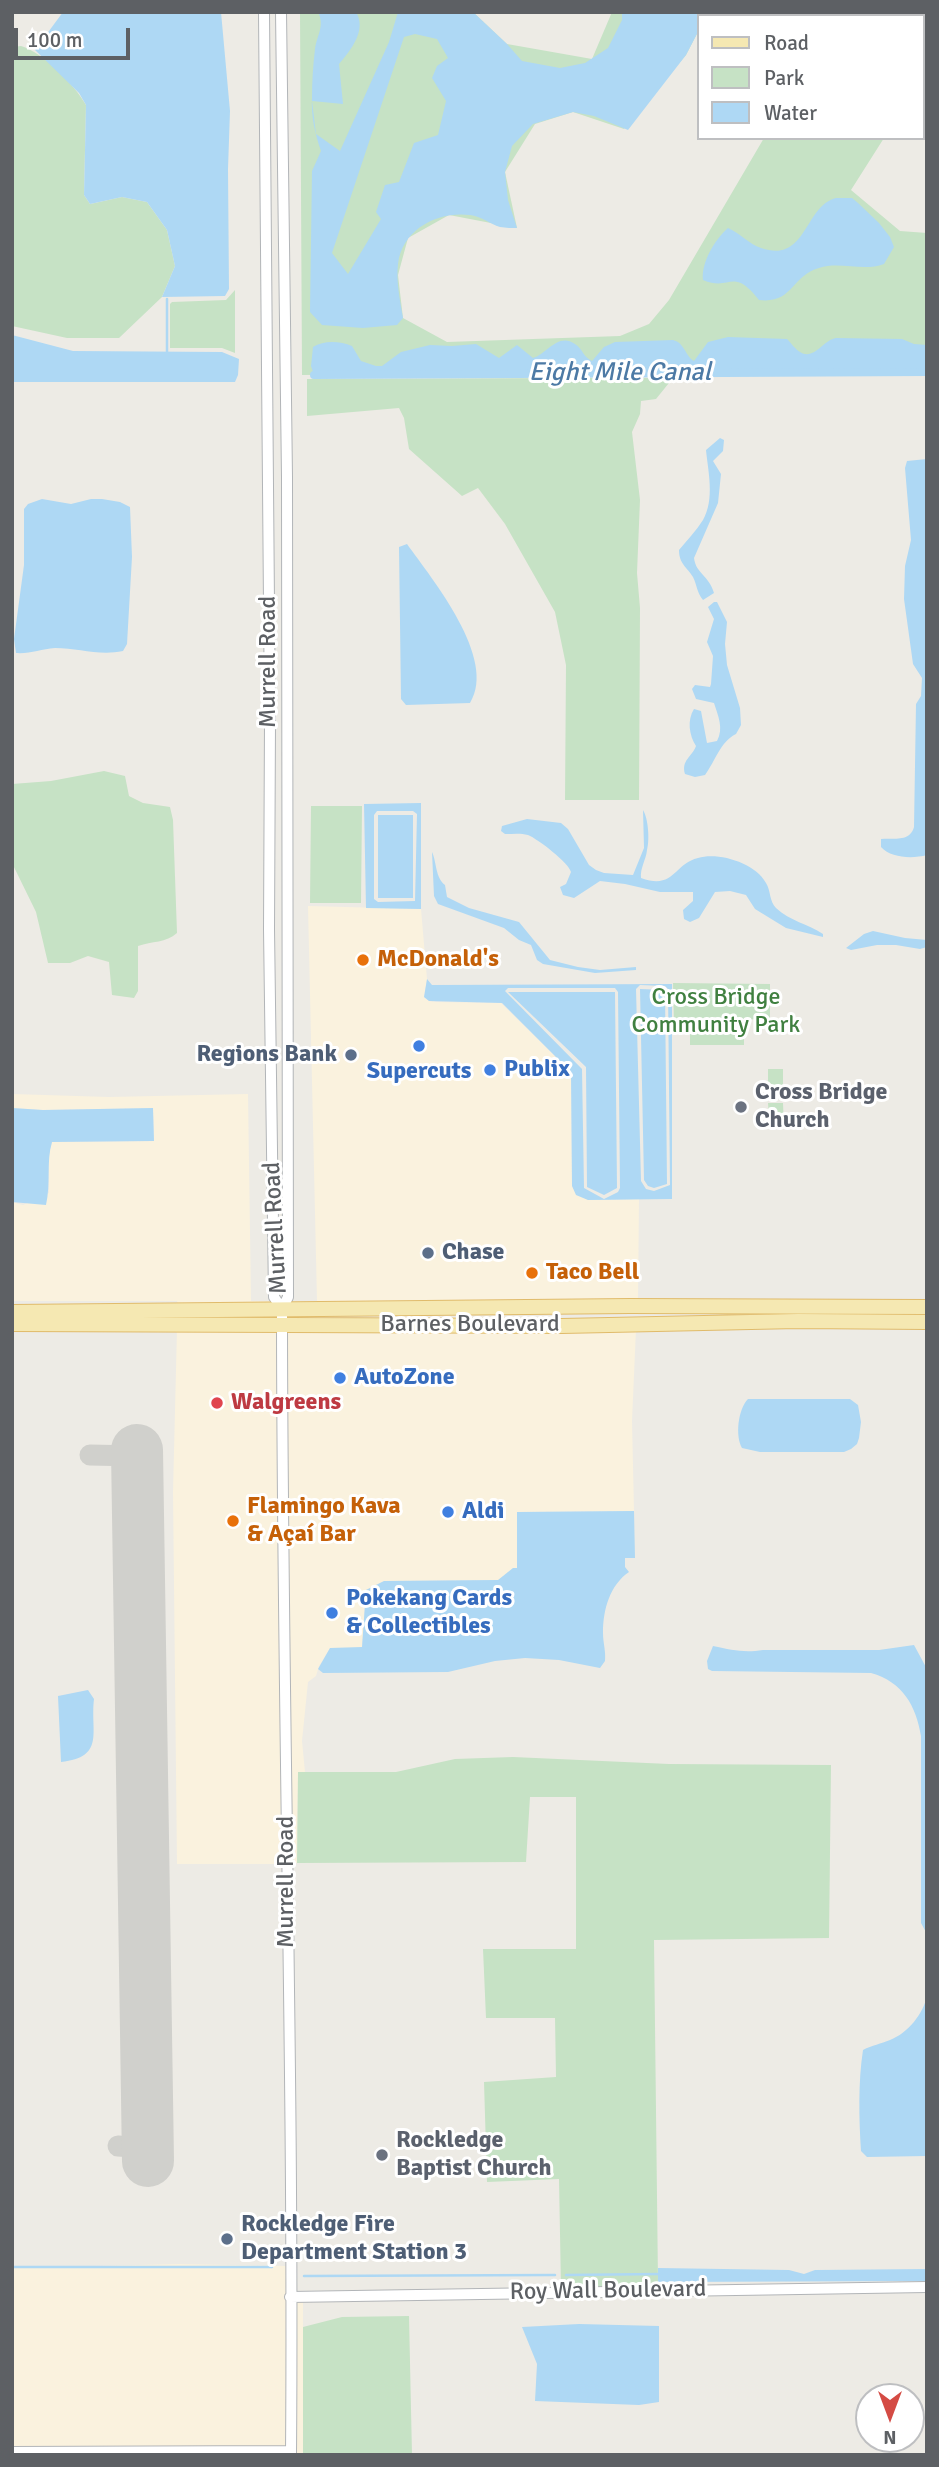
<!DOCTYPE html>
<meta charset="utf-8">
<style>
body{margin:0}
#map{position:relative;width:939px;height:2467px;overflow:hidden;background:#edebe5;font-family:Signika,sans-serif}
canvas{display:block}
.frame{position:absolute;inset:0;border:14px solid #5d6064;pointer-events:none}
.legend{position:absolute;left:697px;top:14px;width:228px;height:126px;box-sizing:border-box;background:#fff;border:2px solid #bebfc1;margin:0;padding:9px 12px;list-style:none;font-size:21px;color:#5d6064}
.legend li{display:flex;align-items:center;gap:14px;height:35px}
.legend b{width:35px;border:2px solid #bebfc1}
.north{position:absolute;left:855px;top:2383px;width:70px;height:70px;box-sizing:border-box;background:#fff;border:2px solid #bebfc1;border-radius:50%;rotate:180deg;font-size:19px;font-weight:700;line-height:28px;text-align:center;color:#5d6064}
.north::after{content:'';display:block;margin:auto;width:24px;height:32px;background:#d44b44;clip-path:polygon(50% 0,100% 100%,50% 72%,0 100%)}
.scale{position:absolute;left:14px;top:28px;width:116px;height:32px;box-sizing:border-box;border:4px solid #5d6064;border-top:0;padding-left:9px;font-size:21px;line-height:24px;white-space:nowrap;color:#5d6064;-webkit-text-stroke:5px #fff;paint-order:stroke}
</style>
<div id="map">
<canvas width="939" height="2467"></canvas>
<div class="frame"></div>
<ul class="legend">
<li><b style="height:9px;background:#f5e8b2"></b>Road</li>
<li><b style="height:19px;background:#c6e2c5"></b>Park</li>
<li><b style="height:19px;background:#aed8f4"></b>Water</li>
</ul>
<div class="north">N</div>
<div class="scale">100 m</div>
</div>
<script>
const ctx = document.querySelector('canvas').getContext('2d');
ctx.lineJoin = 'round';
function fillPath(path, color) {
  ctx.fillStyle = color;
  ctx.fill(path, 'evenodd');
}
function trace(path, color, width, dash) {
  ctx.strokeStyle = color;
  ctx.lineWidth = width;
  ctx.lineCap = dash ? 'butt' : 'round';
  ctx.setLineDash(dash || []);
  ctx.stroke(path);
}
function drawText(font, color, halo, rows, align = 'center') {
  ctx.font = font + ' Signika,sans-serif';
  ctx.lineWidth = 6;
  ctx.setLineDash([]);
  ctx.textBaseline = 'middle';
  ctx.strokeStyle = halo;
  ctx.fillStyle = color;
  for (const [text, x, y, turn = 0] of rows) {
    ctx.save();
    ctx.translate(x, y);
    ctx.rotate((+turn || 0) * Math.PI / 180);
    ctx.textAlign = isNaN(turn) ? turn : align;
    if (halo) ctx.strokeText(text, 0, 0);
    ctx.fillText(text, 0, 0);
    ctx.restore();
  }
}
const commercial = new Path2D(`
 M308 906 421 909 427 979 424 997 429 1001 436 1002 501 1003 571 1072 572 1186 588 1200 639 1199 638 1301 289 1305 290 1301H317Z
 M12 1094 109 1097 248 1094 251 1301H272L274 1305H178L177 1301H12V1202L23 1205 49 1193V1154L52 1142 154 1141 153 1108 43 1110 12 1108Z
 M177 1329H278L283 1864H177L173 1492Z
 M286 1329H636L632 1421 634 1511 517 1512V1568H513L499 1580 384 1581 366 1590 362 1648H330L319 1666 316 1676 308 1682 302 1741 305 1772H298L297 1863H291Z
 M179 2264 286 2266 287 2446 12 2447V2268Z
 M294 2301H303V2455H295Z`);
const green = new Path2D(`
 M300 12H473L507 44 592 59 612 12H709L707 16H699V30L686 55 624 129 573 112 535 124 505 172 517 228 449 215 408 238 398 275 403 318 447 342 620 336 649 324 669 300 764 138H884L851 190 900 231 927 233V371L302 375Z
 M838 12H927V69L923 75V16H835Z
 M21 46C44 53 74 84 86 105L84 195 90 204 122 197 147 202 167 230 175 266 162 297 119 338H67L12 326V47Z
 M235 290V353L222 348H170V304L172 302 226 300Z
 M582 378H673L656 399 641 401 640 414 632 432 640 500 637 573 640 608 639 800H565L566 665 555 612 505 524 478 488 462 496 409 449 404 418 399 408 307 416V379Z
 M104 771 125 776 129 796 143 803 170 807 173 820 177 933C166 943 152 941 138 946V991L134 998 112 995 109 962 88 956 70 963H48L36 912 12 863V784L51 781Z
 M311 806H362L361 903H310Z
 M673 983 770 984V1018L744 1020V1045H690V1026L674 1025Z
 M768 1069H783V1098L768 1099Z
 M768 1103H783L784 1129H770Z
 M513 1757 669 1764 831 1765 829 1938 654 1940 658 2282 636 2286 561 2288 559 2179 487 2182 484 2082 556 2077 555 2018H486L483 1949H576V1797H530L526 1862 297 1863 298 1772H396L455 1759Z
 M409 2316 412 2455H303V2327L342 2317Z`);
const water = new Path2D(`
 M63 12H221L230 111 228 169 229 289 225 296 162 297 175 266 167 230 147 202 122 197 90 204 84 195 86 105 79 93 35 50Z
 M318 12H356C367 30 351 50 339 64L343 104 312 101 316 134 340 151 389 42 398 12H473L507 44 522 61 560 68 585 63 608 48 622 20V12H709L707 16H699V30L686 55 628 130 594 116 573 112 533 124 512 146 505 172 508 200 517 228C512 228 506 228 500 227 490 224 481 216 470 215 438 211 402 229 398 264 396 282 400 300 403 318L397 325 363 328 322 325 310 312 312 171 321 151C315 134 311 116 312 98 312 82 313 65 315 49 317 35 325 26 318 12ZM415 34 437 39 448 58 437 66 432 78 446 101 438 135 414 143 399 182 385 185 376 212 381 219 348 274 332 253 404 37Z
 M836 198H852L858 203 879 223 890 237 894 247 884 264C863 272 840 261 819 268 791 276 793 304 759 300 732 266 731 292 703 280 701 263 715 239 728 228 740 233 749 244 761 248 807 264 804 206 836 198Z
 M12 335 73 351 222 352 239 359 238 375 235 382H12Z
 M728 337 787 339C791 343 795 349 800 352 814 361 823 340 836 338L902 339 914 344 927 345V372L314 375 311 366 313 347C324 340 340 341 352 346L361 361 376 366H382L401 352 430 345 452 346 476 344 499 358 517 345 533 358C547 354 558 332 575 344 583 349 583 357 592 361L604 347 615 342 673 340C685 343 685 356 694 361L708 342Z
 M720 438 724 440 723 451 713 461 721 474 718 503 694 558C696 574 709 575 714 593L703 600C697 593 697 585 693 577 687 567 679 564 679 550 687 540 696 531 703 520 715 499 708 471 706 450Z
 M927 459V855C912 859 891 858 881 847V839C894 838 910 842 914 827L916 704 921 696 922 678 913 664 904 599 905 566 911 540 905 468 907 461Z
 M42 499 71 504 91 499H102L120 502 130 507 132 557 127 644 123 651C99 656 78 648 55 648 41 649 30 654 16 653L14 639 24 565V509L28 504Z
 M407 544C432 579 498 659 470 703L406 705 401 699 399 547Z
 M714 602H717L727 622 725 644 727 665 740 708 741 725 736 734C720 742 716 760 705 775L695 777 685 774C681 760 692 757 696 746 689 735 687 720 694 709L701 711 707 743 717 741C724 728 718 716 714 703L696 699 692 689 695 685 710 687 711 684 713 656 707 642 714 619 708 607Z
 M421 803V909L366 908 364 804ZM377 811H413L417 814 415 901 378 902 374 899V815Z
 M643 810C648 818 650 839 647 850 646 860 640 868 641 878 675 890 673 864 698 858 719 852 755 863 766 883 771 891 769 901 776 908 790 921 808 924 823 934V937L786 928 755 909 746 895 730 891 715 892 699 918 690 922 684 919 683 910 693 901V892H660L625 884 600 881 574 898 563 895 560 887 566 884 571 872C569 863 538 839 528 835 521 833 513 834 505 834L501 831 502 826 527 819 561 823 568 829 589 865 596 870 604 873 633 875 644 848Z
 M378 815H413V898H378Z
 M432 852C437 863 435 877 445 885L447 897 469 908 519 922 550 960 578 967 600 970 636 967V970L595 973 543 964 537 960 531 945 519 940 504 928 438 904 434 896Z
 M873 931 905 938 927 940V947L920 949 896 945H877L851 950 846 948 864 934Z
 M427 979 432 985 672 984V1199L588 1200 576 1195 572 1186 571 1072 502 1003 429 1001 424 997ZM640 985 665 986 668 989 670 1185 654 1191 646 1189 641 1181 636 989ZM615 988 618 992 620 1188 618 1192 604 1199 584 1188 582 1069 505 991 508 988Z
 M640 989 665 990 667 1184 654 1188 648 1186 644 1180Z
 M508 992H615L617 1188 604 1195 587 1187 586 1067Z
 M12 1108 43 1110 153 1108 154 1141 52 1142C46 1162 51 1184 46 1205L12 1202Z
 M748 1399H850L858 1405 861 1422 859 1438 857 1444 851 1449 844 1452H760L742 1448C735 1436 738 1409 748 1399Z
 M634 1511 635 1558H625V1567L629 1572C610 1585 603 1609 603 1633 603 1643 606 1651 605 1661L600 1668 559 1660 525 1658 495 1661 448 1672 323 1673 318 1669 330 1648 362 1647 366 1590 384 1581 498 1580 513 1568H517V1512Z
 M914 1645 927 1669V1934L921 1923V1736C916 1706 903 1682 871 1673L712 1671 708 1669 707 1661 713 1646C732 1650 744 1653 763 1650H879Z
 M88 1690 94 1699C90 1732 106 1757 61 1762L58 1696Z
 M927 1996V2156L867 2157 861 2151C859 2119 858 2082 863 2050 872 2045 881 2044 890 2040 908 2033 923 2014 927 1996Z
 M658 2268 789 2270 804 2274 815 2270 927 2269V2281L658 2282Z
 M579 2324 659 2326V2402L639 2405 535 2401 537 2364 522 2327Z`);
const stream = new Path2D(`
 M167 299V355
 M12 2267H272
 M566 2275 661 2274
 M304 2276 555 2275`);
const canal = new Path2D(`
 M314 375 927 372`);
const taxiway = new Path2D(`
 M90 1455 137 1456
 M118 2146 148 2148`);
const runway = new Path2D(`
 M137 1450 148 2161`);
const minor = new Path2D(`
 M264 12 270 723 269 929 274 1297 282 1309
 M281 12 287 477 288 1297 282 1309C282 1691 294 2073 291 2455
 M290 2297 927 2287
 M12 2452 291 2451`);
const major = new Path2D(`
 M12 1312 630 1306 927 1307
 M12 1324 562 1326 798 1321 927 1322`);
const markers = [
 [363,960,7,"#e8710a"],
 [419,1046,7,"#3f7fe0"],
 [351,1055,7,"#5c6f8a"],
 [490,1070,7,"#3f7fe0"],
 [741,1107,7,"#6b7280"],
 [428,1253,7,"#5c6f8a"],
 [532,1273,7,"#e8710a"],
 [340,1378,7,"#3f7fe0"],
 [217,1403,7,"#e0444e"],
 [448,1512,7,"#3f7fe0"],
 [233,1521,7,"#e8710a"],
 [332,1613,7,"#3f7fe0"],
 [382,2155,7,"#6b7280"],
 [227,2239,7,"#5c6f8a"]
];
const streetNames = [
 ["Murrell Road",269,662,-90],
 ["Murrell Road",276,1228,-93],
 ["Barnes Boulevard",470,1325],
 ["Murrell Road",287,1882,-90],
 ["Roy Wall Boulevard",608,2291,-1]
];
const foodNames = [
 ["McDonald's",377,960],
 ["Taco Bell",546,1273],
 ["Flamingo Kava",247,1507],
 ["& Açaí Bar",247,1535]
];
const parkNames = [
 ["Cross Bridge",716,998],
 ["Community Park",716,1026]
];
const serviceNames = [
 ["Regions Bank",337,1055,"right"],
 ["Chase",442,1253],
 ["Rockledge Fire",241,2225],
 ["Department Station 3",241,2253]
];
const shopNames = [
 ["Publix",504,1070],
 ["Supercuts",419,1072,"center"],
 ["AutoZone",354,1378],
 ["Aldi",462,1512],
 ["Pokekang Cards",346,1599],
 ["& Collectibles",346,1627]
];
const worshipNames = [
 ["Cross Bridge",755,1093],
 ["Church",755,1121],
 ["Rockledge",396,2141],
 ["Baptist Church",396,2169]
];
const healthNames = [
 ["Walgreens",231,1403]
];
const waterNames = [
 ["Eight Mile Canal",620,373]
];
fillPath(commercial, '#faf2de');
fillPath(green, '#c6e2c5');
fillPath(water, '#aed8f4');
trace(stream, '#aed8f4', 2.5);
trace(canal, '#aed8f4', 8);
trace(taxiway, '#d0d0cc', 21);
trace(runway, '#d0d0cc', 52);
trace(minor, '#b2b5b8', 12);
trace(major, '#e0bb6b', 16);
trace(minor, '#fff', 10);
trace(major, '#f5e8b2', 14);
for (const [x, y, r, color] of markers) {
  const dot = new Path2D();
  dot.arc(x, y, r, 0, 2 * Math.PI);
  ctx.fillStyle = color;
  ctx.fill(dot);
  trace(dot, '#fff', 2.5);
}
drawText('24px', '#5d6064', '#fff', streetNames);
drawText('bold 24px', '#c56008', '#fff', foodNames, 'left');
drawText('24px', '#408040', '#fff', parkNames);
drawText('bold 24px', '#4e5e75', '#fff', serviceNames, 'left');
drawText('bold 24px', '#366cbe', '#fff', shopNames, 'left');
drawText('bold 24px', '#5b616d', '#fff', worshipNames, 'left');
drawText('bold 24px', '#be3a42', '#fff', healthNames, 'left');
drawText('italic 26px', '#4d7aa5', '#fff', waterNames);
</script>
